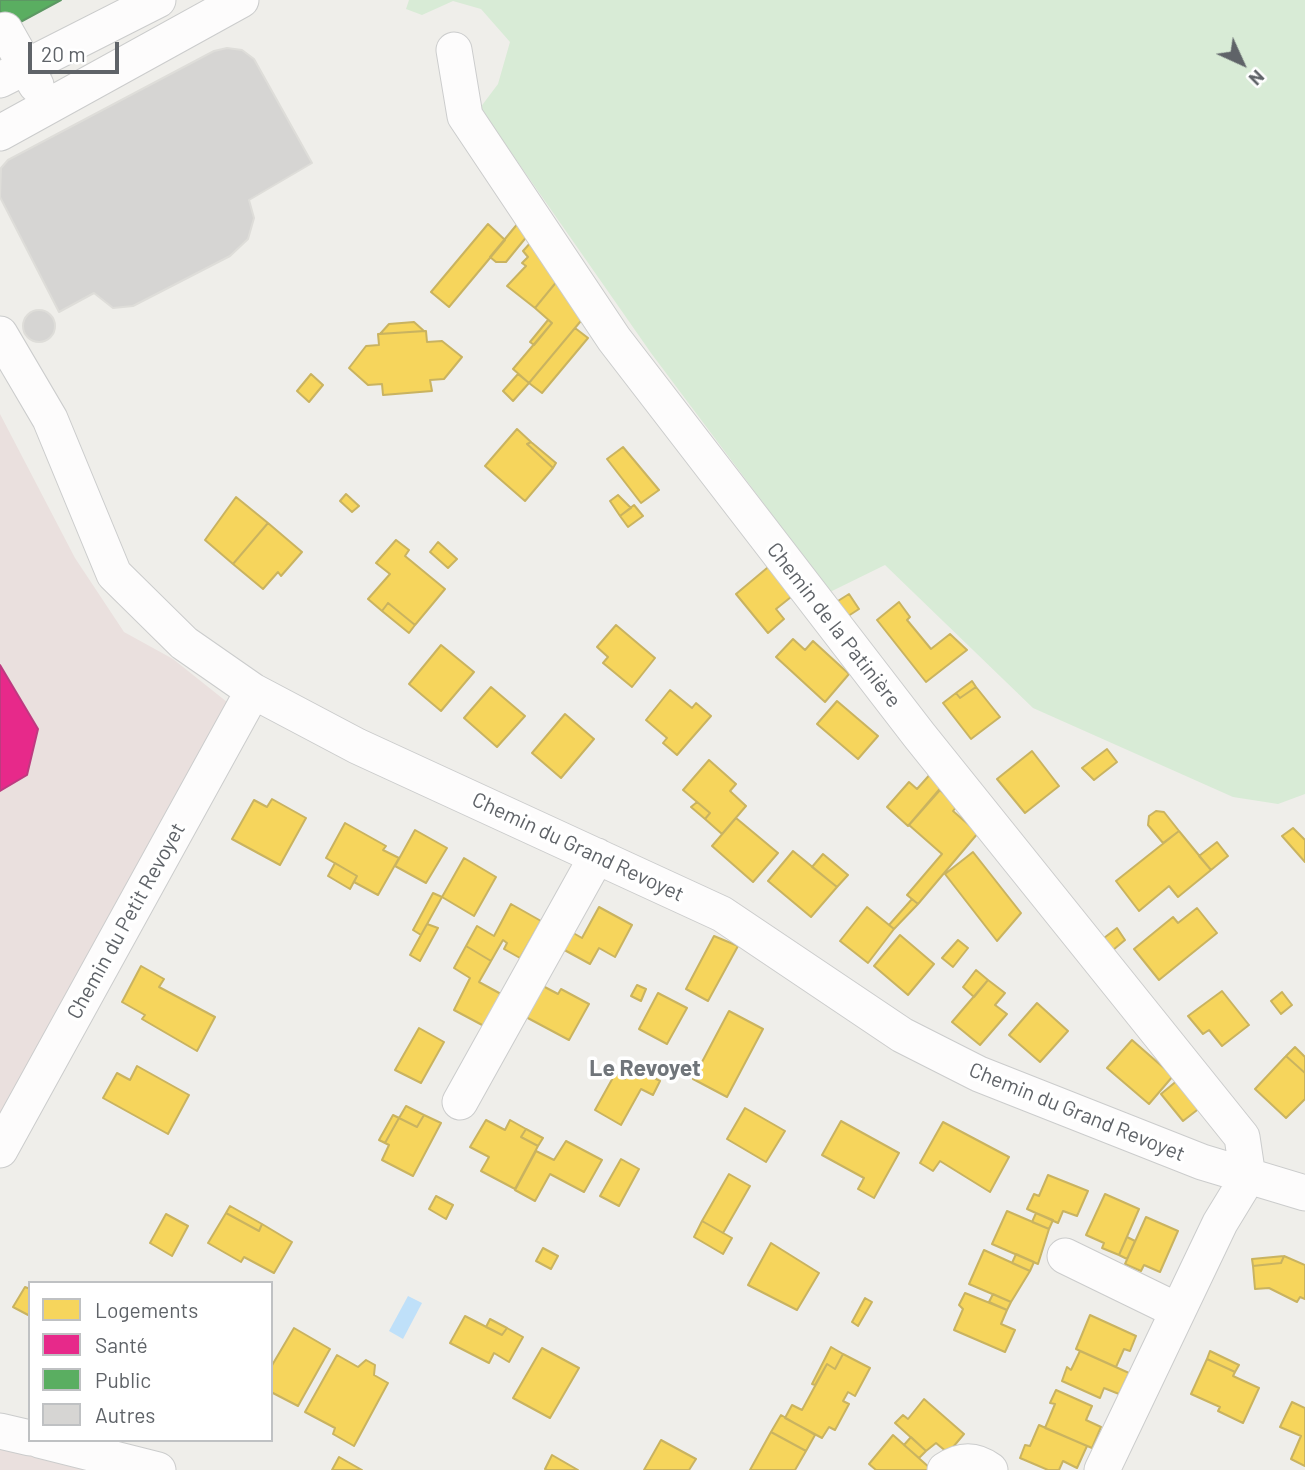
<!DOCTYPE html>
<meta charset="utf-8">
<style>
body{margin:0}
#map{position:relative;width:1305px;height:1470px;overflow:hidden;background:#efeeea;font-family:Barlow,sans-serif}
canvas{display:block}
.legend{position:absolute;left:28px;top:1281px;width:245px;height:161px;box-sizing:border-box;background:#fff;border:2px solid #bfc1c3;margin:0;padding:9px 12px;list-style:none;font-size:21px;color:#5f6368}
.legend li{display:flex;align-items:center;gap:14px;height:35px}
.legend b{width:35px;border:2px solid #bfc1c3}
.north{position:absolute;left:1207px;top:28px;width:70px;height:70px;-webkit-text-stroke:5px #fff;paint-order:stroke;rotate:135deg;font-size:19px;font-weight:700;line-height:28px;text-align:center;color:#5f6368}
.north::after{content:'';display:block;margin:auto;width:24px;height:32px;background:#5f6368;clip-path:polygon(50% 0,100% 100%,50% 72%,0 100%)}
.scale{position:absolute;left:28px;top:42px;width:91px;height:32px;box-sizing:border-box;border:4px solid #5f6368;border-top:0;padding-left:9px;font-size:21px;line-height:24px;white-space:nowrap;color:#5f6368;-webkit-text-stroke:5px #fff;paint-order:stroke}
</style>
<div id="map">
<canvas width="1305" height="1470"></canvas>
<ul class="legend">
<li><b style="height:19px;background:#f6d55c"></b>Logements</li>
<li><b style="height:19px;background:#e7298a"></b>Santé</li>
<li><b style="height:19px;background:#5aae61"></b>Public</li>
<li><b style="height:19px;background:#d6d5d3"></b>Autres</li>
</ul>
<div class="north">N</div>
<div class="scale">20 m</div>
</div>
<script>
const ctx = document.querySelector('canvas').getContext('2d');
ctx.lineJoin = 'round';
function fillPath(path, color) {
  ctx.fillStyle = color;
  ctx.fill(path, 'evenodd');
}
function trace(path, color, width, dash) {
  ctx.strokeStyle = color;
  ctx.lineWidth = width;
  ctx.lineCap = dash ? 'butt' : 'round';
  ctx.setLineDash(dash || []);
  ctx.stroke(path);
}
function drawText(font, color, halo, rows, align = 'center') {
  ctx.font = font + ' Barlow,sans-serif';
  ctx.lineWidth = 7;
  ctx.setLineDash([]);
  ctx.textBaseline = 'middle';
  ctx.strokeStyle = halo;
  ctx.fillStyle = color;
  for (const [text, x, y, turn = 0] of rows) {
    ctx.save();
    ctx.translate(x, y);
    ctx.rotate((+turn || 0) * Math.PI / 180);
    ctx.textAlign = isNaN(turn) ? turn : align;
    if (halo) ctx.strokeText(text, 0, 0);
    ctx.fillText(text, 0, 0);
    ctx.restore();
  }
}
const medical = new Path2D(`
 M0 414 75 558 124 632 173 659 227 702 0 1121Z
 M0 1445 89 1470H0Z`);
const green = new Path2D(`
 M409 0H1305V794L1278 804 1233 797 1033 708 885 565 830 592 651 353 480 108 498 84 510 42 481 9 453 1 422 15 406 9Z`);
const water = new Path2D(`
 M408 1296 422 1303 403 1339 389 1331Z`);
const homes = new Path2D(`
 M519 222 528 235 506 262H496L490 257Z
 M488 224 505 240 449 307 431 292Z
 M532 241 558 280 535 308 507 286 526 266 522 263 528 257 523 251Z
 M558 280 585 316 529 383 513 369 552 323 535 308Z
 M548 320 552 323 534 345 530 342Z
 M414 322 424 331 380 334 389 324Z
 M575 328 588 338 542 393 529 383Z
 M426 331 427 342 442 341 462 357 444 379 430 380 432 391 383 395 382 384 368 385 349 368 366 346 379 345 378 334Z
 M311 374 323 385 309 402 297 391Z
 M518 374 529 383 513 401 503 391Z
 M517 429 531 442 527 444 553 468 525 501 485 466Z
 M531 442 556 463 553 468 527 444Z
 M623 447 659 490 641 503 607 459Z
 M346 494 359 506 352 512 340 501Z
 M618 495 631 508 620 516 610 501Z
 M236 497 268 523 233 564 205 540Z
 M634 505 643 516 628 527 620 516Z
 M268 523 302 552 281 576 278 572 263 589 233 564Z
 M396 540 409 550 405 556 445 589 415 625 388 603 382 611 368 599 390 574 376 563Z
 M438 542 457 559 448 568 430 552Z
 M773 563 796 593 776 609 784 619 768 633 736 594Z
 M849 594 859 609 842 620 830 606Z
 M899 602 910 617 907 620 931 649 950 634 967 650 926 682 877 620Z
 M388 603 415 625 409 633 382 611Z
 M616 625 655 658 632 687 603 663 608 657 597 647Z
 M793 639 805 650 813 641 849 674 825 702 776 657Z
 M441 645 474 672 441 711 409 684Z
 M972 681 976 687 960 698 956 693Z
 M491 687 525 716 497 747 464 718Z
 M976 687 1000 717 971 739 943 703 956 693 960 698Z
 M670 690 692 708 696 703 711 716 677 755 663 743 667 738 646 720Z
 M837 701 878 736 858 759 817 724Z
 M565 714 594 739 561 778 532 753Z
 M1107 749 1117 762 1094 780 1082 768Z
 M1032 751 1059 786 1025 813 997 779Z
 M709 760 736 784 730 791 746 806 722 834 705 819 710 813 683 790Z
 M933 771 944 784 908 826 887 807 909 782 917 789Z
 M940 790 957 806 953 811 978 833 918 904 907 895 942 854 909 825Z
 M272 799 306 818 280 865 232 839 254 800 267 807Z
 M697 802 710 813 705 819 691 807Z
 M1156 811 1164 812 1179 831 1163 843 1148 825 1149 816Z
 M736 818 778 853 753 882 712 846Z
 M345 823 386 846 383 850 399 858 378 895 354 882 357 876 326 858Z
 M1293 828 1305 840V862L1282 836Z
 M415 830 447 848 426 883 395 866Z
 M1179 831 1211 870 1178 897 1169 886 1139 911 1116 881Z
 M1217 842 1228 856 1211 870 1199 856Z
 M793 851 837 887 811 917 768 881Z
 M973 852 1021 913 997 941 945 874Z
 M823 854 848 875 837 887 812 867Z
 M464 858 496 877 474 916 442 897Z
 M335 863 357 876 350 889 328 876Z
 M433 893 442 897 421 935 413 930Z
 M912 899 918 904 894 929 889 925Z
 M511 904 541 921 520 958 504 949 507 943 503 940 491 961 466 946 477 926 494 936Z
 M599 907 632 925 615 957 599 948 590 964 559 947 568 930 582 938Z
 M867 907 894 929 868 963 840 941Z
 M1197 908 1217 933 1159 980 1134 949 1173 917 1178 923Z
 M427 924 438 928 420 961 410 955Z
 M1117 928 1125 940 1113 950 1104 938Z
 M900 935 934 964 908 995 874 966Z
 M714 936 738 946 708 1001 686 989Z
 M958 940 968 948 953 967 942 958Z
 M466 946 491 961 479 982 501 994 484 1026 454 1010 470 978 454 968Z
 M141 966 164 979 159 987 215 1017 197 1051 142 1019 145 1015 122 1002Z
 M976 970 988 980 974 997 963 987Z
 M988 980 1005 993 995 1005 1007 1014 980 1045 952 1022Z
 M541 985 558 994 561 989 589 1004 569 1040 524 1016Z
 M637 985 646 989 641 1001 631 996Z
 M1222 991 1249 1025 1222 1046 1209 1030 1203 1034 1188 1016Z
 M1282 992 1292 1005 1281 1014 1271 1001Z
 M658 993 687 1008 667 1044 639 1029Z
 M1037 1003 1068 1031 1040 1062 1009 1035Z
 M729 1011 763 1029 727 1097 693 1079Z
 M419 1028 444 1042 421 1083 395 1070Z
 M1132 1040 1173 1076 1149 1104 1107 1068Z
 M1295 1047 1305 1057V1073L1286 1056Z
 M1286 1056 1305 1073V1099L1286 1118 1255 1089Z
 M137 1066 189 1095 168 1134 103 1098 117 1073 130 1080Z
 M632 1066 660 1081 653 1095 641 1089 621 1125 595 1110 615 1074 625 1079Z
 M1179 1079 1201 1107 1183 1121 1161 1094Z
 M406 1106 424 1115 417 1127 399 1118Z
 M745 1108 785 1131 766 1162 727 1139Z
 M393 1115 399 1118 385 1143 379 1140Z
 M424 1115 441 1123 413 1176 382 1160 389 1145 385 1143 399 1118 417 1127Z
 M486 1120 505 1130 510 1120 526 1129 521 1137 538 1146 515 1189 481 1171 489 1157 470 1147Z
 M841 1121 899 1153 874 1198 858 1189 864 1178 822 1155Z
 M943 1122 1009 1157 990 1192 940 1161 933 1171 920 1163Z
 M526 1129 543 1138 538 1146 521 1137Z
 M566 1141 602 1160 584 1192 550 1174 535 1201 515 1190 536 1151 554 1160Z
 M621 1159 639 1169 619 1206 600 1196Z
 M729 1174 750 1186 723 1233 702 1221Z
 M1048 1175 1088 1191 1077 1216 1063 1211 1058 1223 1027 1209 1034 1194 1039 1196Z
 M1105 1194 1139 1209 1119 1255 1102 1248 1104 1243 1086 1235Z
 M436 1196 453 1205 446 1219 429 1209Z
 M230 1206 262 1224 259 1231 226 1213Z
 M1007 1211 1049 1229 1038 1264 992 1244Z
 M226 1213 259 1231 262 1224 292 1242 274 1273 244 1257 241 1262 208 1243Z
 M1036 1213 1053 1220 1049 1229 1032 1222Z
 M166 1214 188 1226 172 1256 150 1243Z
 M1146 1217 1178 1231 1160 1272 1144 1265 1141 1271 1125 1264Z
 M702 1221 732 1238 723 1254 694 1237Z
 M1127 1237 1135 1241 1127 1259 1119 1255Z
 M771 1243 819 1273 797 1310 748 1285Z
 M543 1248 558 1256 551 1269 536 1261Z
 M984 1250 1030 1271 1011 1302 969 1284Z
 M1016 1254 1034 1262 1030 1271 1012 1263Z
 M1284 1256 1305 1265V1299L1300 1297 1297 1302 1269 1288 1255 1289 1253 1266 1281 1263Z
 M1284 1256 1281 1263 1253 1266 1252 1259Z
 M25 1287 30 1289V1316L13 1307Z
 M965 1293 1007 1310 1001 1324 1015 1330 1005 1352 954 1330 963 1309 959 1305Z
 M993 1294 1011 1302 1007 1310 989 1302Z
 M865 1298 872 1302 858 1326 852 1322Z
 M1090 1315 1136 1336 1130 1351 1124 1349 1116 1367 1076 1349Z
 M465 1316 502 1335 507 1328 523 1337 509 1362 494 1353 489 1363 450 1343Z
 M490 1319 507 1328 502 1335 486 1327Z
 M294 1328 330 1349 298 1406 271 1392V1367Z
 M831 1347 843 1354 835 1369 827 1364 815 1385 812 1384Z
 M542 1348 579 1368 550 1418 513 1398Z
 M1080 1351 1129 1373 1119 1394 1104 1388 1100 1398 1062 1381 1067 1367 1071 1370Z
 M1210 1351 1239 1365 1235 1372 1207 1359Z
 M843 1354 870 1368 855 1396 848 1392 843 1401 849 1404 835 1430 829 1427 822 1438 785 1418 792 1405 802 1410 827 1364 835 1369Z
 M337 1355 358 1367 366 1360 375 1365 374 1375 388 1383 354 1446 333 1434 335 1428 305 1412Z
 M1207 1359 1235 1372 1233 1376 1259 1388 1243 1423 1218 1411 1220 1407 1191 1394Z
 M1056 1390 1092 1406 1086 1420 1101 1427 1092 1448 1045 1428 1055 1404 1050 1403Z
 M924 1399 964 1434 948 1453 936 1443 926 1451 895 1423 903 1415 908 1419Z
 M1292 1402 1305 1408V1466L1291 1459 1301 1436 1280 1427Z
 M781 1415 815 1435 806 1451 771 1432Z
 M1039 1425 1087 1446 1077 1468 1063 1461 1059 1470H1048L1020 1458 1025 1445 1030 1446Z
 M771 1432 806 1451 795 1470H750Z
 M893 1435 931 1469V1470H876L869 1464Z
 M911 1437 926 1451 919 1458 904 1445Z
 M661 1440 696 1459 689 1470H644Z
 M552 1455 578 1470H547L545 1469Z
 M339 1457 362 1470H332Z`);
const health = new Path2D(`
 M0 665 38 729 27 775 0 791Z`);
const public = new Path2D(`
 M0 0H61L0 33Z`);
const building = new Path2D(`
 M227 48 242 50 254 59 312 163 249 200 254 218 248 239 230 256 133 306 113 308 94 293 59 312 0 197 1 168 8 160 214 51Z
 M23 326a16 16 0 1 1 32 0a16 16 0 1 1-32 0Z`);
const minor = new Path2D(`
 M5 30 36 85
 M454 50 465 116 614 339 919 735 1242 1137 1248 1177 1220 1223 1102 1470
 M0 80 158 0
 M0 133 241 0
 M0 334 50 419 114 574 184 643 253 691 357 746 722 914 902 1035 979 1074 1202 1162 1305 1193
 M460 1102 597 856
 M0 1150 253 691
 M1065 1256 1178 1311
 M0 1431 30 1438
 M39 1440 158 1470
 M945 1470C961 1459 975 1459 990 1470`);
const streetNames = [
 ["Chemin de la Patinière",834,625,52],
 ["Chemin du Grand Revoyet",578,847,25],
 ["Chemin du Petit Revoyet",126,921,-61],
 ["Chemin du Grand Revoyet",1077,1112,22]
];
const neighbourhoodNames = [
 ["Le Revoyet",645,1068]
];
fillPath(medical, '#eae0de');
fillPath(green, '#d8ebd6');
fillPath(water, '#bfe0f9');
fillPath(homes, '#f6d55c');
trace(homes, '#c9b360', 2);
fillPath(health, '#e7298a');
trace(health, '#be3a80', 2);
fillPath(public, '#5aae61');
trace(public, '#5c9863', 2);
fillPath(building, '#d6d5d3');
trace(building, '#deddd9', 2);
trace(minor, '#cbcccc', 37);
trace(minor, '#fdfcfc', 35);
drawText('21px', '#5f6368', '#fff', streetNames);
drawText('bold 23px', '#70757a', '#fff', neighbourhoodNames);
</script>
